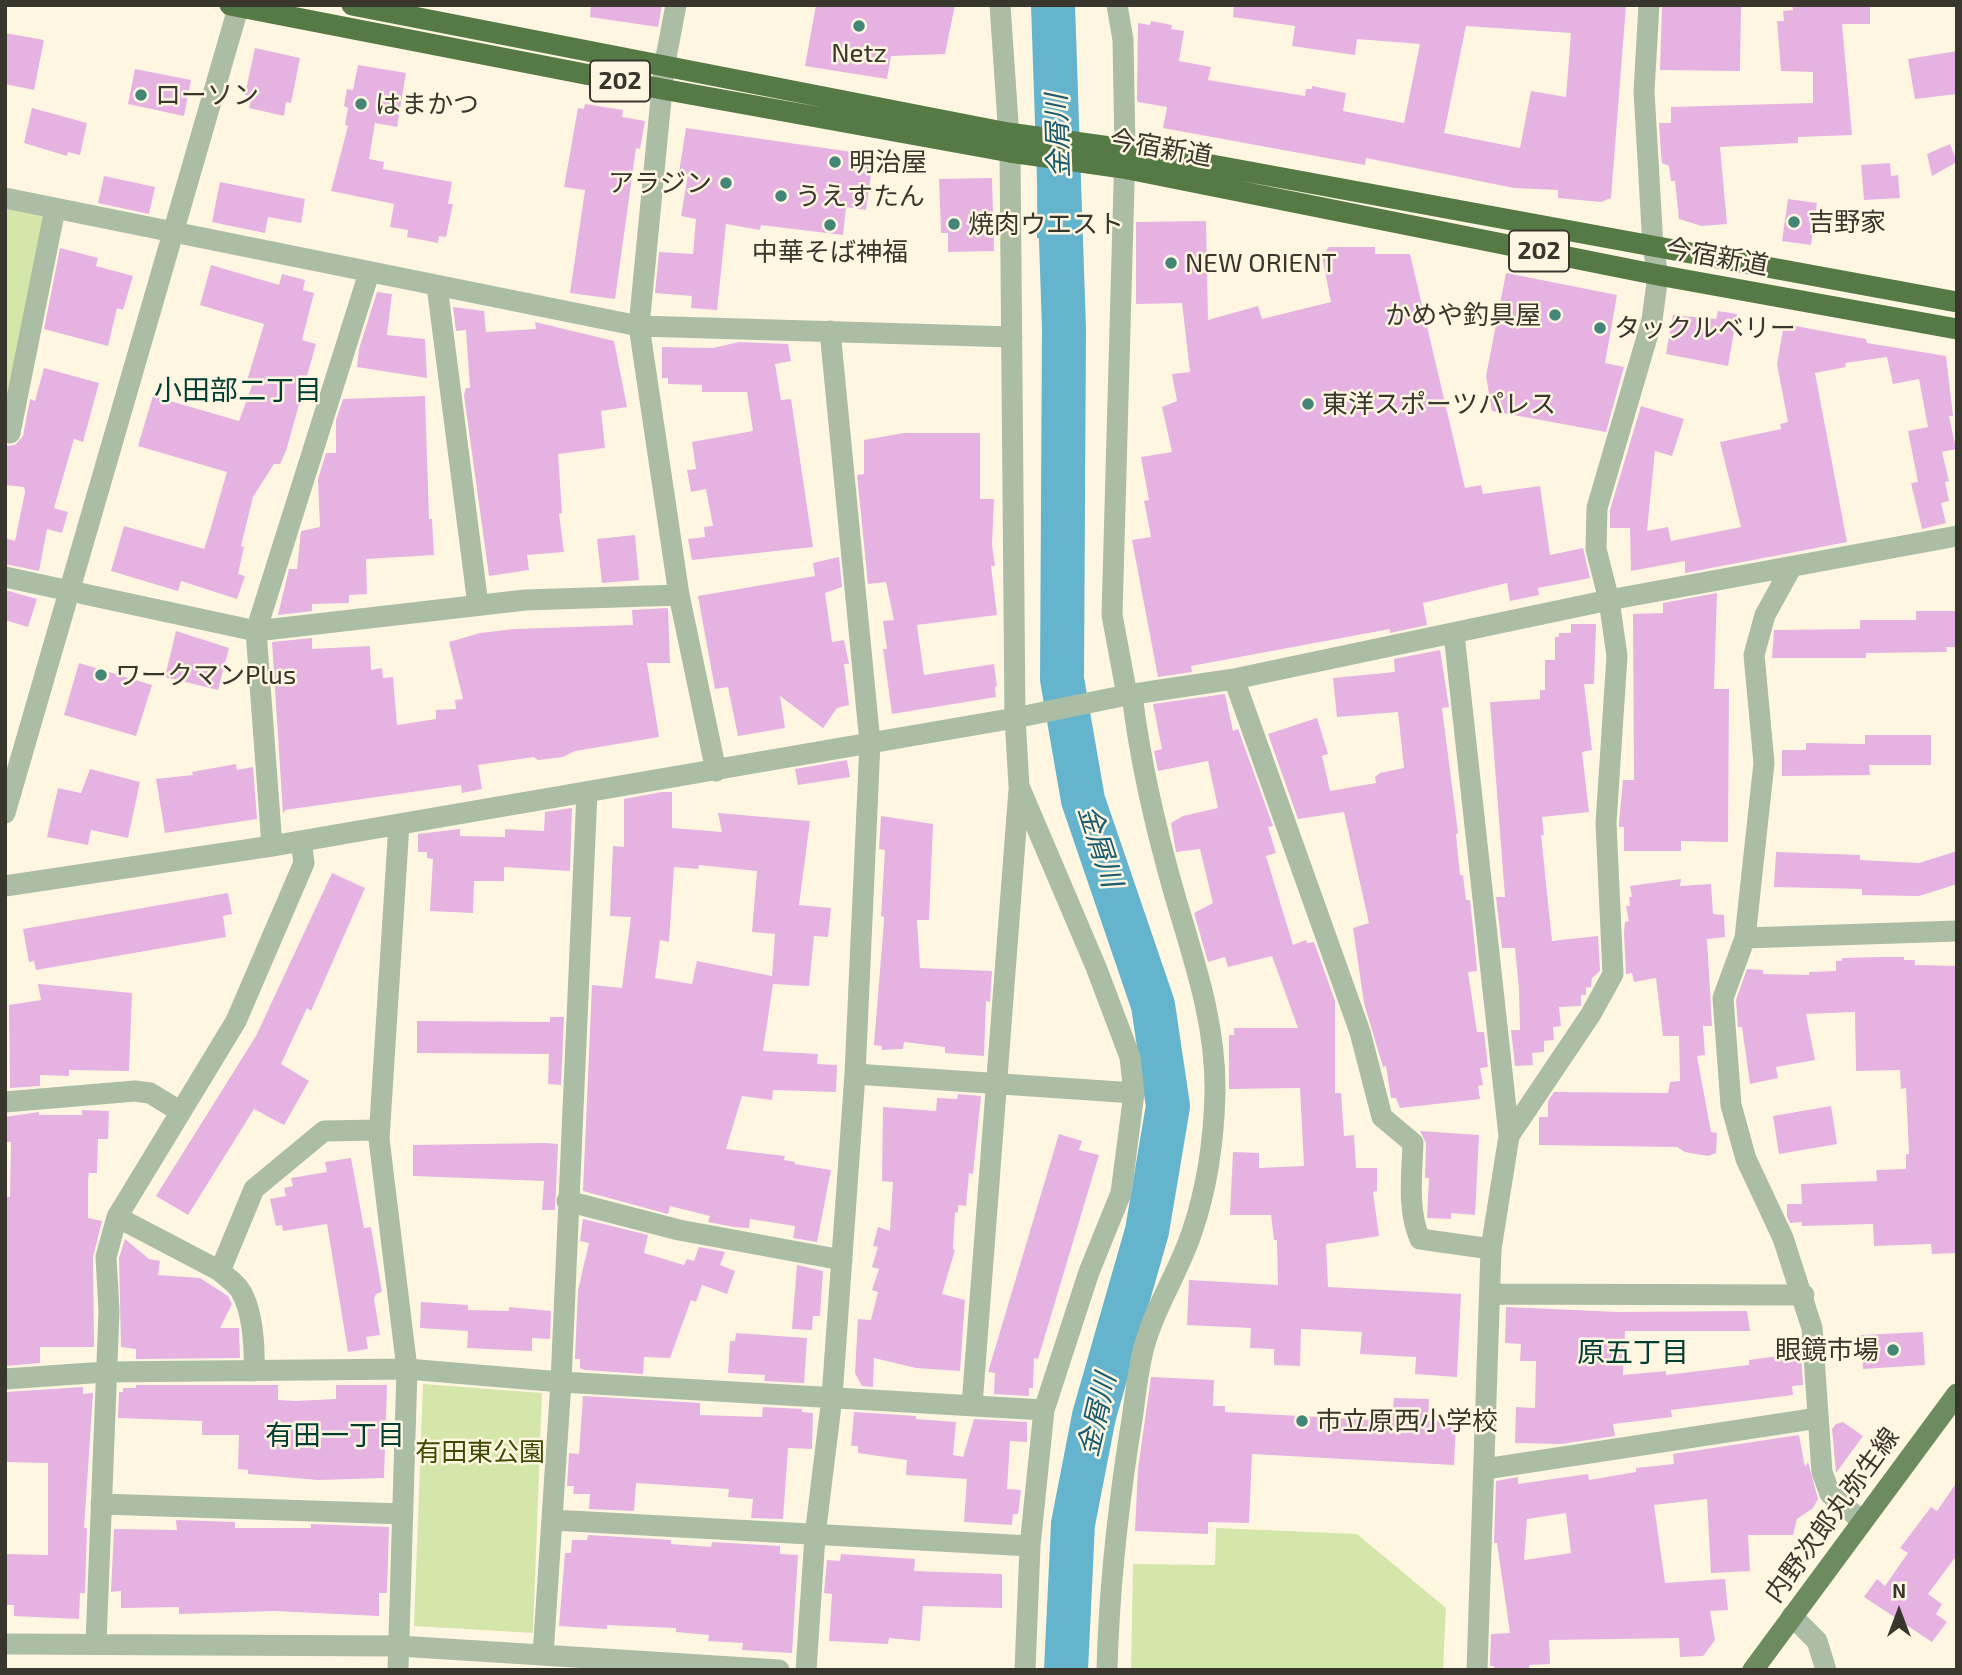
<!DOCTYPE html>
<meta charset="utf-8">
<style>
body{margin:0}
#map{position:relative;width:1962px;height:1675px;overflow:hidden;background:#fff6e2;font-family:"Exo 2",sans-serif}
canvas{display:block}
.frame{position:absolute;inset:0;border:7px solid #39362e;pointer-events:none}
.north{position:absolute;left:1864px;top:1577px;width:70px;height:70px;-webkit-text-stroke:5px #fff6e2;paint-order:stroke;rotate:0deg;font-size:19px;font-weight:700;line-height:28px;text-align:center;color:#39362e}
.north::after{content:'';display:block;margin:auto;width:24px;height:32px;background:#39362e;clip-path:polygon(50% 0,100% 100%,50% 72%,0 100%)}
</style>
<div id="map">
<canvas width="1962" height="1675"></canvas>
<div class="frame"></div>
<div class="north">N</div>
</div>
<script>
const ctx = document.querySelector('canvas').getContext('2d');
ctx.lineJoin = 'round';
function fillPath(path, color) {
  ctx.fillStyle = color;
  ctx.fill(path, 'evenodd');
}
function trace(path, color, width, dash) {
  ctx.strokeStyle = color;
  ctx.lineWidth = width;
  ctx.lineCap = dash ? 'butt' : 'round';
  ctx.setLineDash(dash || []);
  ctx.stroke(path);
}
function drawText(font, color, halo, rows, align = 'center') {
  ctx.font = font + ' "Exo 2","Noto Sans JP",sans-serif';
  ctx.lineWidth = 5;
  ctx.setLineDash([]);
  ctx.textBaseline = 'middle';
  ctx.strokeStyle = halo;
  ctx.fillStyle = color;
  for (const [text, x, y, turn = 0] of rows) {
    ctx.save();
    ctx.translate(x, y);
    ctx.rotate((+turn || 0) * Math.PI / 180);
    ctx.textAlign = isNaN(turn) ? turn : align;
    if (halo) ctx.strokeText(text, 0, 0);
    ctx.fillText(text, 0, 0);
    ctx.restore();
  }
}
const green = new Path2D(`
 M5 206 46 215 5 421Z
 M423 1384 542 1393 533 1633 414 1626Z
 M1216 1528 1357 1534 1446 1608 1443 1670H1131L1133 1564 1215 1565Z`);
const water = new Path2D(`
 M1051 5H1065L1049 109 1063 247 1037 238 1038 96Z`);
const pier = new Path2D(`
 M1035 107 1053 110 1061 193 1034 187Z`);
const river = new Path2D(`
 M1053 5 1064 328 1062 679 1083 800 1153 1005 1168 1106 1147 1231 1094 1416 1073 1524 1066 1670`);
const building = new Path2D(`
 M591 5H662L658 27 590 17Z
 M816 5H955L945 54 891 56 887 79 805 66Z
 M1234 5H1626L1611 198 1601 202 1558 198V190L1514 188 1366 158 1365 165 1163 128 1167 107 1138 102 1137 99 1138 23 1150 25 1151 21 1172 25 1171 29 1184 31 1179 61 1211 67 1208 80 1305 96 1306 89H1312V86L1346 93 1343 111 1404 123 1420 44 1357 39 1355 55 1292 46 1295 26 1233 17ZM1466 26 1571 33 1566 97 1531 91 1520 148 1444 133Z
 M1662 5H1741L1740 71 1660 70Z
 M1792 5H1870V24H1842L1852 135 1798 137V143L1720 147 1727 224 1702 226 1679 219 1675 181H1671L1669 166 1662 163 1661 154 1659 123H1671V107L1813 103V72L1781 71 1777 21H1784L1783 11 1793 10Z
 M5 33 44 40 34 90 5 84Z
 M255 48 300 58 291 103 286 102 284 116 249 108 252 96 245 95Z
 M1957 51V94L1915 99 1908 59Z
 M358 65 406 73 397 127 375 123 369 159 384 162 383 169 452 182 448 204H453L446 237 439 236 438 243 407 237 408 230 390 227 394 204 331 191 348 126 345 125 348 108 344 106 347 89 353 90Z
 M135 69 191 80 184 116 128 104Z
 M585 104 623 110 622 117 645 121 640 149 636 148 615 299 570 293 585 190 564 187 578 108 584 109Z
 M32 108 87 123 80 155 68 152 67 156 24 143Z
 M686 128 852 152 851 164 872 168 866 210 846 207 843 235 761 225 760 230 726 224 717 310 691 308 692 296 655 293 659 252 693 254 696 219 681 216 688 174 679 172Z
 M1950 144 1957 162 1932 176 1927 154Z
 M1890 163 1891 176 1898 175 1900 198 1864 200 1861 165Z
 M104 176 155 187 149 214 98 203Z
 M992 178 994 251 948 252V233H941L939 179Z
 M220 182 305 199 301 223 268 217 265 233 212 222Z
 M1788 199 1817 203 1811 245 1782 241Z
 M1206 221 1208 320 1258 306 1262 319 1331 302 1322 256 1329 247H1375V254H1410L1465 488 1481 485 1483 494 1540 486 1550 555 1583 548 1590 578 1538 588 1539 595 1510 601 1507 583 1423 603 1427 625 1390 633V629L1191 666 1192 672 1158 677 1132 540 1151 537 1144 501 1149 500 1141 457 1172 452 1162 407 1177 401 1172 374 1190 372 1182 303 1136 304V222Z
 M60 248 98 258 96 266 133 276 123 310 117 308 108 346 44 329Z
 M211 265 279 285 282 274 305 280 303 290 314 293 302 340 316 344 286 451 280 464H274L253 497 241 546 244 547 238 574 245 576 237 599 181 581 178 591 111 571 124 526 204 549 209 534 227 472 138 446 153 396 239 421 253 383 247 381 264 324 200 305Z
 M1506 273 1617 295 1605 363 1624 367 1606 432 1492 411 1486 376Z
 M377 292 392 294 387 335 425 339 427 378 357 367 359 349Z
 M453 307 484 311 486 332 536 329 535 322 614 341 627 407 601 411 605 448 558 454 562 513 559 514 564 552 527 555 529 570 489 576 464 395 466 388H470L466 330 456 331Z
 M1718 311 1737 314 1728 366 1666 354 1673 315 1716 319Z
 M1784 324 1866 339 1867 343 1946 356 1953 416H1949L1956 449 1942 452 1949 481 1945 482 1949 501 1941 503 1946 523 1922 529 1911 483 1918 482 1908 431 1928 427 1919 379 1893 384 1887 357 1845 363 1846 367 1815 373 1847 542 1685 573V561L1631 571 1630 528H1610V510L1641 406 1684 419 1672 456 1655 451 1647 531 1668 527 1671 541 1741 527 1720 442 1781 429 1780 424 1788 422 1777 364Z
 M739 342 788 344 791 361 775 364 781 400 791 399 813 547 692 560 688 539 705 537 704 527 713 526 706 489 691 492 687 470 696 469 692 442 753 431 747 392H702V385L668 384V378H662V347L713 348Z
 M44 368 99 383 83 442 74 439 54 508 68 512 62 533 47 529 39 571 5 564V538L15 541 25 492 24 487 5 485V457L7 446 15 445 23 436 30 399 35 401Z
 M425 396 429 519H432L434 555 366 559 367 594 349 595V603L312 604V611L278 615 289 569H297L301 531 320 527 318 479 326 453H336V420L343 399Z
 M904 433H980V499H994L992 545 995 566H991L997 615 917 625 924 675 994 664 997 686 995 687 996 697 892 714 883 649H887L883 621 894 620 886 582 868 584 857 475 864 474V440Z
 M635 535 639 580 602 583 597 539Z
 M839 557 842 587 825 593 832 642 844 640 849 664H844L849 705 837 708 823 728 780 696 785 728 738 736 728 687 715 689 698 596 815 576 813 563Z
 M5 590 37 599 28 627 5 620Z
 M1717 593 1714 689H1729L1728 842 1681 841V851H1624V827H1619V823L1623 780H1634L1633 614 1663 613V603Z
 M668 608 670 663H647L659 737 575 751 563 757 538 760 534 757 478 765 482 789 462 793 461 785 285 810 283 814 272 642 312 638V649L370 646 371 670 382 668 383 678 393 677 397 725 436 719V710L456 709 455 700 463 699 449 642 480 633 514 629 633 625 632 610Z
 M1916 611H1957V647H1946L1947 652 1866 653V658H1772L1774 630 1860 629V620H1916Z
 M1571 624H1596L1594 684H1584L1592 750 1582 752 1589 812 1542 817 1544 835H1541L1552 941 1598 936 1600 971 1592 978 1591 987 1586 988V995H1581V1006L1559 1007 1561 1026 1553 1027 1554 1040 1544 1041V1052L1532 1053 1533 1065 1515 1066 1511 1030H1520L1519 989 1515 948H1502L1496 897H1505L1490 702 1540 699V690H1545V660H1555V637H1559V633H1571Z
 M176 631 229 648 218 690 165 677Z
 M1440 650 1449 707 1442 708 1458 833 1456 834 1460 875H1463L1466 900H1470L1475 948 1477 971 1468 972 1477 1032H1484L1488 1067 1480 1068 1483 1085 1478 1086 1480 1099 1400 1108 1396 1098H1391L1386 1066 1383 1067 1364 1003 1353 928 1369 923 1344 812 1298 819 1268 734 1317 718 1328 754 1322 756 1330 791 1376 783 1375 777 1380 773 1404 768 1398 712 1337 717 1333 678 1395 672 1394 659Z
 M79 663 152 685 136 736 64 715Z
 M1225 694 1233 731 1238 729 1273 826 1268 827 1276 853 1266 856 1293 945 1306 940 1307 943 1314 942 1335 1001V1093H1341L1344 1136 1354 1135 1356 1168H1377V1191L1373 1192 1379 1236 1326 1244 1328 1287 1461 1294 1457 1377 1415 1374 1416 1357 1360 1354 1362 1332 1301 1329 1300 1366 1274 1365V1349L1250 1348 1251 1328 1187 1325 1189 1280 1278 1285 1277 1240H1274L1271 1215H1230L1233 1152 1259 1153V1168L1304 1166 1300 1088 1229 1089V1035H1234V1028H1298L1272 956 1228 967 1225 957 1208 962 1194 913 1213 903 1200 849 1176 852 1171 823 1183 816 1218 808 1208 761 1158 771 1154 751 1162 749 1153 704Z
 M1865 735H1931V765H1869L1870 775 1782 776V750H1806V743L1865 744Z
 M847 760 850 777 798 785 795 769Z
 M236 764 237 770 253 767 257 819 165 833 156 779 193 775 192 772Z
 M90 769 140 782 128 838 91 830 88 845 47 837 58 788 81 793Z
 M662 792H672V828L722 832 718 813 810 821 799 905 831 908 828 937 814 936 809 986 773 984 763 1051 818 1054 817 1064 837 1065 836 1092 773 1090 772 1100 742 1096 726 1149 785 1156 784 1160 795 1162V1164L831 1170 817 1242 793 1238 795 1226 750 1219 749 1228 734 1227 708 1222 710 1216 670 1206 668 1214 583 1191 592 985 622 988 631 917 610 916 613 846 624 847V799ZM699 865 757 871 752 932 775 934 772 976 697 961 692 984 655 978 660 940 669 942 674 867 698 869Z
 M572 808 570 871 504 867V881H474L473 913 430 911 433 859 427 858V852H418V834L460 829V836L505 837V829L544 831 545 812Z
 M881 816 933 824 929 920H917L920 968 992 971 990 1002 986 1001 984 1056 945 1053V1047L904 1042 903 1049 882 1050V1046L874 1045 884 921V917L881 916 885 850 879 849Z
 M1957 851V884L1919 896 1862 895V889L1774 887 1776 852 1860 855V860L1919 863Z
 M332 873 365 888 311 1011 307 1008 281 1064 309 1081 284 1125 254 1109 188 1215 156 1196 256 1036Z
 M1681 879 1680 886 1711 884 1713 914 1724 915 1725 937 1707 939 1712 1026H1703L1705 1055 1697 1056 1711 1132 1717 1133 1716 1153 1708 1156 1685 1152 1677 1147 1539 1145V1117H1548V1101L1554 1092 1668 1093 1670 1082 1680 1081 1679 1036H1663L1656 978 1634 982 1632 973 1626 974 1624 933 1625 922 1629 921 1626 906H1630L1629 897H1632L1630 886Z
 M228 893 232 914 223 916 226 937 36 970 34 961 29 962 23 929Z
 M1881 957H1904V960H1915V965L1957 966V1253L1932 1254 1931 1244 1874 1246 1873 1224 1802 1226V1222L1790 1223 1787 1216V1204H1802L1801 1184 1877 1181 1876 1170 1906 1169V1154H1909L1906 1088 1901 1089 1900 1070 1856 1071 1855 1012 1806 1014 1815 1060 1776 1067 1778 1078 1750 1084 1742 1027H1738L1736 1000 1747 969 1763 970V974L1809 975V972L1836 971V961H1842V958Z
 M38 984 132 993 129 1071 69 1070V1076L40 1075V1086L10 1088 9 1005 41 1000Z
 M550 1017H564L561 1085 548 1084 549 1054 417 1053V1021L550 1022Z
 M958 1094 981 1096 973 1174 969 1173 966 1206 958 1205V1213L955 1212 953 1249 955 1250 942 1294 965 1300 960 1371 916 1368 874 1358 873 1387 862 1386 855 1373 858 1319 871 1320 878 1292 872 1290 879 1269 872 1267 878 1247 873 1246 878 1227 890 1231 893 1182 882 1181 883 1107 936 1111 937 1098 957 1099Z
 M1831 1106 1837 1144 1779 1154 1773 1116Z
 M82 1110 109 1111 108 1139H98L97 1173H89L88 1180V1218L102 1221 93 1257 94 1347H40V1363L5 1366V1197H10L11 1142H5V1117L39 1112V1115H82Z
 M1420 1131 1479 1135 1475 1215 1451 1213V1219L1427 1218 1429 1178H1425L1426 1143Z
 M1059 1134 1082 1141 1079 1150 1099 1155 1038 1359 1034 1358 1033 1388H1029V1396L994 1394 995 1373 988 1372Z
 M545 1143 558 1144 555 1210H542L544 1181 413 1176V1145Z
 M351 1158 364 1228 371 1227 382 1292 376 1294 374 1299 380 1335 366 1337 368 1349 348 1352 327 1224 283 1231 282 1225 276 1226 270 1199 286 1196 284 1188 293 1186 291 1178 327 1172 325 1162Z
 M583 1219 648 1235 644 1253 684 1265 687 1259 694 1261 699 1247 725 1252 720 1265 735 1271 727 1294 702 1285 696 1302 691 1300 670 1358 644 1357 643 1374 585 1370 580 1368V1359H575L578 1290 589 1243 580 1241Z
 M125 1239 149 1259 160 1261 158 1275 200 1278 228 1296 232 1304 220 1328H239L240 1358 136 1359V1349L121 1347 119 1258Z
 M797 1265 823 1271 820 1316H813L812 1330 792 1329Z
 M421 1302 468 1305V1310L509 1311V1307L551 1311 550 1339 532 1338V1351L467 1348 468 1331 420 1328Z
 M1506 1307 1619 1312 1747 1311 1750 1331H1625L1623 1375 1666 1371V1375L1749 1365V1360L1801 1353 1803 1385 1792 1386 1793 1395 1671 1410 1672 1417 1613 1424 1615 1436 1561 1444 1515 1443 1516 1407 1535 1408 1536 1361H1520L1521 1344 1505 1343Z
 M1923 1332 1925 1365 1863 1369 1861 1335Z
 M736 1333 807 1338 804 1383 764 1381 765 1375 728 1373 730 1341H735Z
 M1151 1377 1214 1380 1213 1406H1225V1412L1392 1421 1394 1398 1429 1399 1428 1421 1456 1422 1454 1465 1252 1454 1249 1523 1208 1522V1534L1135 1531 1138 1469Z
 M136 1385H278V1400L296 1401 336 1399V1385H387L384 1478 318 1480 248 1474V1470L238 1469 239 1435H202V1421L118 1418 119 1392H123V1388H136Z
 M83 1387V1394L93 1393 84 1528H87L85 1593H80L79 1619 14 1616V1605H5V1554L48 1555V1463L5 1462V1392Z
 M583 1396 700 1403V1415L762 1417 763 1407 802 1409V1412L813 1413 812 1449 788 1448 783 1519 751 1518 753 1499 728 1497 729 1489 636 1483 634 1511 589 1509 590 1494H573L574 1486H567L569 1453 579 1454Z
 M854 1412 916 1416V1419L956 1422 953 1455 963 1457 974 1419 1027 1422V1442L1010 1441 1007 1489 1021 1490 1018 1514H1013L1012 1525 964 1522 967 1479 906 1475 907 1460 858 1453V1446H851Z
 M1843 1422 1863 1436 1836 1473 1832 1429 1836 1424Z
 M1799 1435 1805 1467 1808 1462 1818 1499 1813 1508 1797 1519 1793 1535H1748L1750 1571 1711 1573 1707 1499 1654 1505 1665 1583 1725 1579 1728 1610 1710 1611 1715 1640 1703 1656 1680 1657 1679 1638 1549 1640 1550 1664 1529 1665V1670H1494V1666H1490L1491 1634 1510 1633 1497 1543H1494L1496 1481 1518 1477V1484L1588 1474 1589 1480 1636 1472V1468L1674 1464 1673 1454ZM1566 1513 1571 1553 1524 1560 1527 1519Z
 M1957 1482V1555L1928 1594 1942 1604 1936 1614 1947 1622 1932 1642 1864 1597 1877 1579 1885 1586 1908 1553 1900 1548 1931 1507 1937 1511Z
 M176 1520 235 1522V1528H311V1524L389 1527 387 1593H379V1616L274 1611 179 1614V1607L121 1608V1591L111 1592 114 1529 177 1530Z
 M588 1535 671 1540V1544L711 1547 712 1542 780 1546V1554L798 1555 792 1653 742 1650 743 1643 708 1641 709 1635 676 1632V1628L607 1625V1629L559 1626 565 1553H571L572 1540H587Z
 M841 1554 915 1559 914 1571 1002 1574V1608L923 1606 920 1641 889 1638 888 1644 829 1641 832 1594 824 1593 827 1560 840 1561Z`);
const minor = new Path2D(`
 M676 5 664 68 639 326 679 595 716 771
 M1117 5 1123 40 1125 149 1112 615 1127 695
 M5 198 639 326 1012 337
 M437 286 478 605
 M5 432 10 433 55 209
 M1791 568 1765 615 1754 655 1764 763 1745 938 1723 998 1731 1105 1746 1159 1783 1238 1812 1328 1822 1472 1830 1494 1862 1521
 M5 577 256 631 525 600 679 595
 M1454 634 1509 1136
 M1234 679 1360 1032 1382 1117 1413 1143C1412 1174 1407 1210 1420 1239L1491 1249
 M5 813 239 5
 M272 846 256 631 369 273
 M5 886 272 846 1015 718 1127 695 1234 679 1609 600 1957 536
 M1745 938 1957 931
 M855 1074 1134 1093
 M5 1102 135 1091 150 1093 181 1112
 M567 1201 679 1230 842 1260
 M117 1217 236 1021 304 863 301 841
 M220 1271C226 1277 235 1282 240 1290 253 1310 255 1348 254 1371
 M1490 1294 1804 1295
 M5 1379 105 1372 407 1369 561 1382 1044 1410 1089 1272 1121 1193 1134 1093 1130 1057 1096 967 1019 786 1015 718 1010 152 1000 5
 M972 1405 1019 789
 M1485 1469 1818 1418
 M101 1504 403 1514
 M552 1520 1030 1546
 M1792 1616 1817 1641 1826 1670
 M96 1643 109 1311 106 1257 117 1217 220 1271 254 1189 324 1131 379 1130
 M5 1644 399 1646 779 1670
 M543 1655 561 1382 587 792
 M398 1670 407 1369 379 1139 399 824
 M806 1670 815 1536 832 1397 855 1074 870 743 830 331
 M1025 1670 1030 1546 1044 1410
 M1107 1670C1109 1591 1117 1516 1129 1438 1134 1411 1136 1382 1142 1355 1152 1311 1178 1274 1192 1232 1207 1188 1214 1138 1215 1092 1216 1023 1194 961 1175 896 1156 830 1140 762 1132 694
 M1477 1670 1491 1249 1509 1136 1591 1014 1613 974 1606 823 1617 656 1609 600 1596 549 1597 508 1652 320 1658 275 1653 247 1644 91 1649 5`);
const major = new Path2D(`
 M1753 1670 1957 1394`);
const highway = new Path2D(`
 M230 5 662 89 1010 152 1123 168 1658 275 1957 329
 M352 5 1008 133 1125 149 1957 302`);
const markers = [
 [859,26,7,"#438576"],
 [141,95,7,"#438576"],
 [361,104,7,"#438576"],
 [835,162,7,"#438576"],
 [726,183,7,"#438576"],
 [781,196,7,"#438576"],
 [1794,222,7,"#438576"],
 [954,224,7,"#438576"],
 [830,225,7,"#438576"],
 [1171,263,7,"#438576"],
 [1555,315,7,"#438576"],
 [1600,328,7,"#438576"],
 [1308,404,7,"#438576"],
 [101,675,7,"#438576"],
 [1893,1350,7,"#438576"],
 [1302,1421,7,"#438576"]
];
const shields = [
 [620,81,60],
 [1539,251,60]
];
const shieldNames = [
 ["202",620,81],
 ["202",1539,251]
];
const poiNames = [
 ["Netz",859,53,"center"],
 ["ローソン",155,95],
 ["はまかつ",375,104],
 ["明治屋",849,162],
 ["アラジン",712,183,"right"],
 ["うえすたん",795,196],
 ["吉野家",1808,222],
 ["焼肉ウエスト",968,224],
 ["中華そば神福",830,252,"center"],
 ["NEW ORIENT",1185,263],
 ["かめや釣具屋",1541,315,"right"],
 ["タックルベリー",1614,328],
 ["東洋スポーツパレス",1322,404],
 ["ワークマンPlus",115,675],
 ["眼鏡市場",1879,1350,"right"],
 ["市立原西小学校",1316,1421]
];
const streetNames = [
 ["今宿新道",1161,148,10],
 ["今宿新道",1717,257,10],
 ["内野次郎丸弥生線",1832,1515,-54]
];
const parkNames = [
 ["有田東公園",480,1452]
];
const waterNames = [
 ["金屑川",1058,136,-92],
 ["金屑川",1100,846,72],
 ["金屑川",1097,1415,-77]
];
const neighbourhoodNames = [
 ["小田部二丁目",238,391],
 ["原五丁目",1633,1353],
 ["有田一丁目",335,1436]
];
fillPath(green, '#d5e6aa');
fillPath(water, '#64b4ce');
fillPath(pier, '#fff6e2');
trace(river, '#64b4ce', 44);
fillPath(building, '#e5b2e2');
trace(minor, '#abbda5', 21);
trace(major, '#6c8c60', 21);
trace(highway, '#557a46', 21);
for (const [x, y, r, color] of markers) {
  const dot = new Path2D();
  dot.arc(x, y, r, 0, 2 * Math.PI);
  ctx.fillStyle = color;
  ctx.fill(dot);
  trace(dot, '#fff6e2', 2.5);
}
for (const [x, y, w] of shields) {
  const box = new Path2D();
  box.roundRect(x - w / 2, y - 20.5, w, 41, 5);
  ctx.fillStyle = '#fff6e2';
  ctx.fill(box);
  trace(box, '#39362e', 2);
}
drawText('bold 24px', '#39362e', null, shieldNames);
drawText('26px', '#39362e', '#fff6e2', poiNames, 'left');
drawText('26px', '#39362e', '#fff6e2', streetNames);
drawText('26px', '#3e4b00', '#fff6e2', parkNames);
drawText('italic 28px', '#195a6d', '#fff6e2', waterNames);
drawText('28px', '#003d33', '#fff6e2', neighbourhoodNames);
</script>
